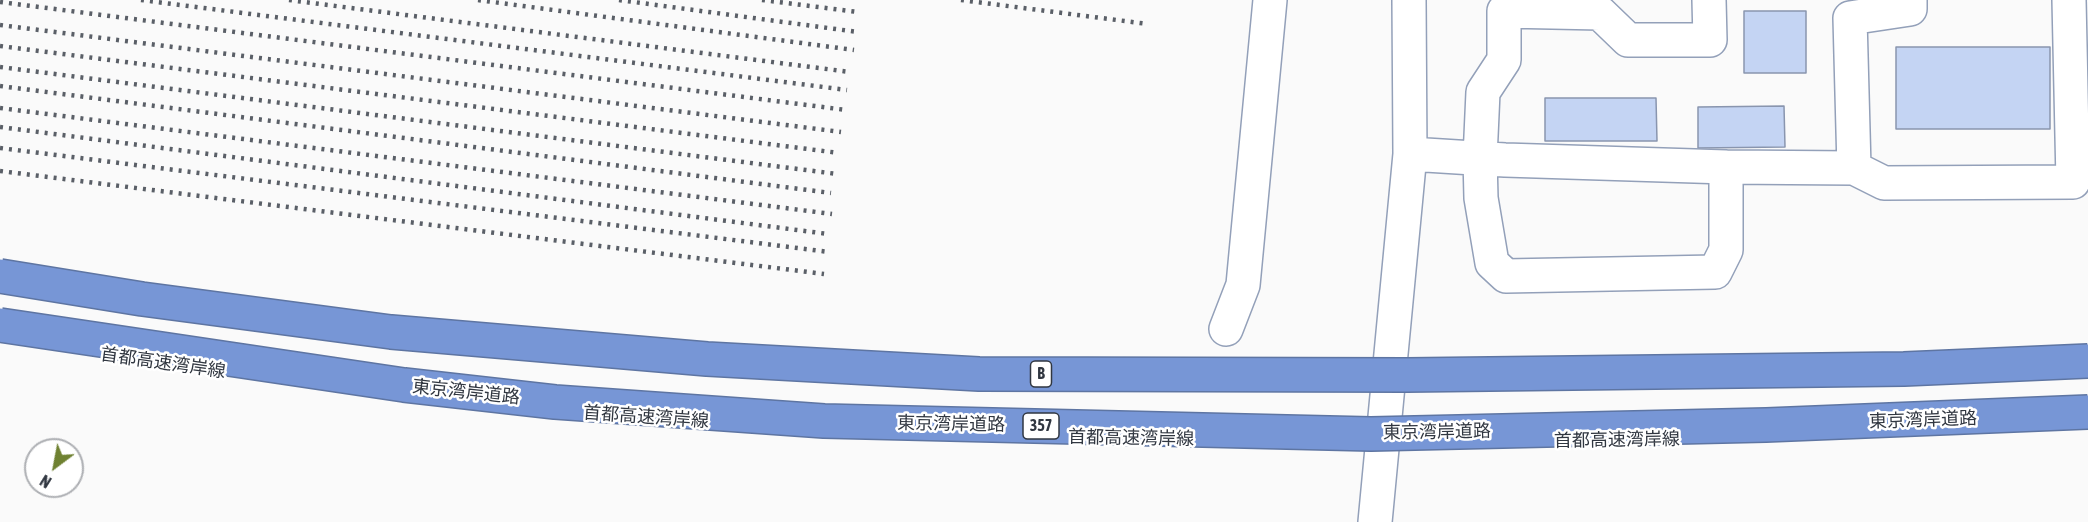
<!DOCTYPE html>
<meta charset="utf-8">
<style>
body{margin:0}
#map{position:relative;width:2088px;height:522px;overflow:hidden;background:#fafafa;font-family:"Asap Condensed",sans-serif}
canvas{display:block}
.north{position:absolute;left:24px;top:438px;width:60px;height:60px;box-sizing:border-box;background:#fff;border:2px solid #adafb3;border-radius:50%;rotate:212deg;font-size:16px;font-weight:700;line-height:24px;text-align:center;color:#313741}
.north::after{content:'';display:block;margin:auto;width:21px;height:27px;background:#6f8131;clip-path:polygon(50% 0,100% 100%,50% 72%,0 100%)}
</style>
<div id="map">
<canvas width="2088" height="522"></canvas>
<div class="north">N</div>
</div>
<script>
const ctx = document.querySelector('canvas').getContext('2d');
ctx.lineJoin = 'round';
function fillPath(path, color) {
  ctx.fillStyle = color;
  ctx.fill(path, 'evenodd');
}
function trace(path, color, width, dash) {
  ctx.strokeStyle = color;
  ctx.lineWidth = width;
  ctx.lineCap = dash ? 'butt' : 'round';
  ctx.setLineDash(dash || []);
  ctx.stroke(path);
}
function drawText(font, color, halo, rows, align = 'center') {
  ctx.font = font + ' "Asap Condensed","Noto Sans JP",sans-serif';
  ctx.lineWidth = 5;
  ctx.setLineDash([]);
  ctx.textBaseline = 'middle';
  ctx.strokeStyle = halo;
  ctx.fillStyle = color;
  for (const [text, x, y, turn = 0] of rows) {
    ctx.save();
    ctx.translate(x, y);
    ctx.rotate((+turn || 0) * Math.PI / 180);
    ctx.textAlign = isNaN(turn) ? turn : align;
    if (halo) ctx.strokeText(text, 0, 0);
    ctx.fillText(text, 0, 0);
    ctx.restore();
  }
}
const building = new Path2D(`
 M1744 11H1806V73H1744Z
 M1896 47H2050V129H1896Z
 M1545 98H1656L1657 141H1545Z
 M1784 106 1785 147 1698 148V107Z`);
const minor = new Path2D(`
 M1410 154 1505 160 1726 167V250L1715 272 1506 276 1492 263 1481 198 1480 158 1483 92 1504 60V11L1600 13 1628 40H1710L1709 0
 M1726 167 1854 168 1884 183 2073 182 2069 0
 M1854 168 1850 18 1910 9V0
 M1226 329 1243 285 1270 0
 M1375 522 1410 154 1409 0`);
const rail = new Path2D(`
 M141 0 847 90
 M289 0 850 72
 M478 0 854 50
 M619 0 858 32
 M762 0 858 12
 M961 0 1148 24
 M0 2 846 110
 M0 25 841 132
 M0 46 839 153
 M0 67 837 174
 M0 86 831 193
 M0 108 832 214
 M0 127 828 234
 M0 148 829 252
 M0 171 824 274`);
const highwayBridge = new Path2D(`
 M0 276 142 299 391 332 707 359 979 374 1407 375 1904 369 2088 361
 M0 325 404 385 555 402 824 421 1371 434 1766 425 2088 412`);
const shields = [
 [1041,374,21],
 [1041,426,36]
];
const shieldNames = [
 ["B",1041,374],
 ["357",1041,426]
];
const streetNames = [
 ["首都高速湾岸線",163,363,8],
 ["東京湾岸道路",466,392,6],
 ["首都高速湾岸線",646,417,4],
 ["東京湾岸道路",1923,420,-2],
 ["東京湾岸道路",951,424,1],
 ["東京湾岸道路",1437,432,-1],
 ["首都高速湾岸線",1131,438,1],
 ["首都高速湾岸線",1617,440,-1]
];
fillPath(building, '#c4d4f3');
trace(building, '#8995ae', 1.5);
trace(minor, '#93a0b9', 36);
trace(minor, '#fff', 33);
trace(rail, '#5a5f67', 4.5, [3, 6]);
trace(highwayBridge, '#5e75a2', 36, []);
trace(highwayBridge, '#7796d6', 33);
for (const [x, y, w] of shields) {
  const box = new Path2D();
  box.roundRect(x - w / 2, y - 13, w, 26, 4.5);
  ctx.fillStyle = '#fff';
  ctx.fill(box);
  trace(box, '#313741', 1.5);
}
drawText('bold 16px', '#313741', null, shieldNames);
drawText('18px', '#313741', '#fff', streetNames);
</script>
